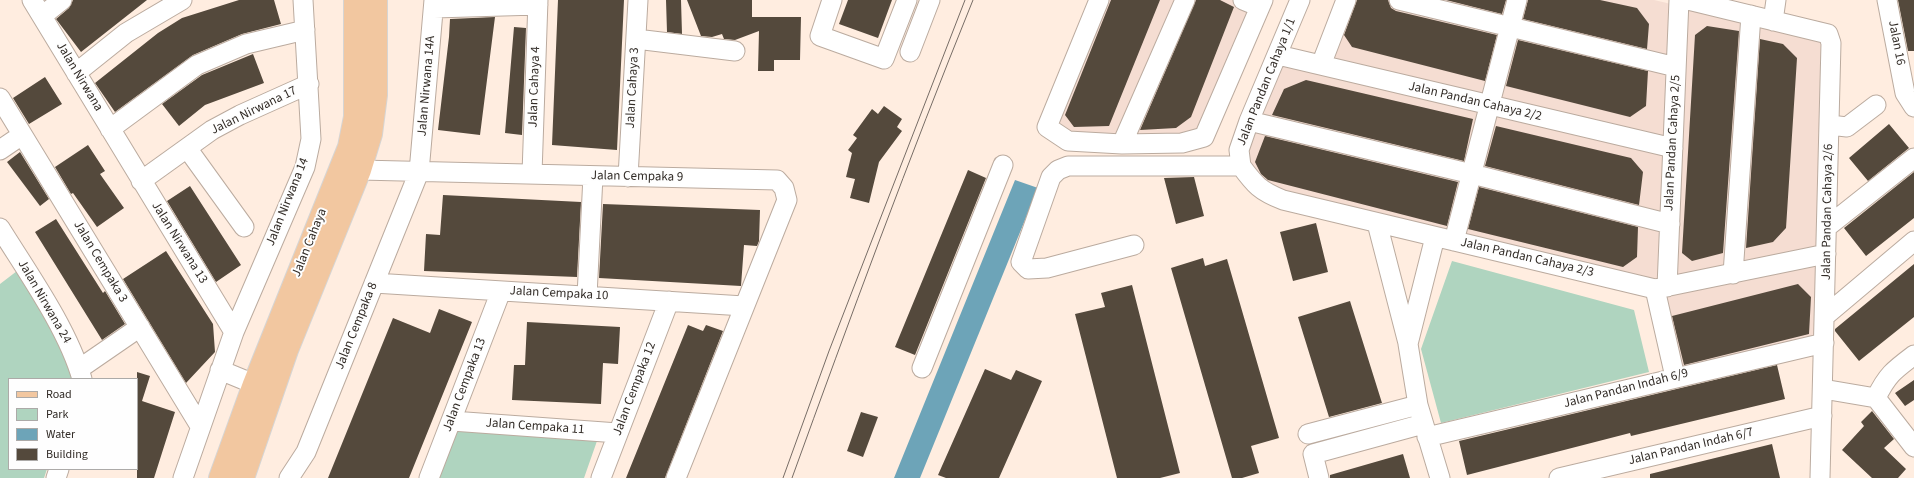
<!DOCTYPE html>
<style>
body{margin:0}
#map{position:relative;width:1914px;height:478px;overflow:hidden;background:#ffede0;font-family:"Source Sans 3",sans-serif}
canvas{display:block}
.legend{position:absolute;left:8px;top:378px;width:130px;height:92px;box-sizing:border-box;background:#fefefe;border:1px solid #acaaa8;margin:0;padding:5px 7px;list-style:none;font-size:12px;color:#312b26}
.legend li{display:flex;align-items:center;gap:8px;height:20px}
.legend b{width:20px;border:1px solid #acaaa8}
</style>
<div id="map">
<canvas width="1914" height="478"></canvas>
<ul class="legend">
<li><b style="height:5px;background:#f2c7a0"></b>Road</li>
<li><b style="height:11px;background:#afd4bf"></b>Park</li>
<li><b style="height:11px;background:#6da4b8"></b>Water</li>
<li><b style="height:11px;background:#54493c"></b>Building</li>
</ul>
</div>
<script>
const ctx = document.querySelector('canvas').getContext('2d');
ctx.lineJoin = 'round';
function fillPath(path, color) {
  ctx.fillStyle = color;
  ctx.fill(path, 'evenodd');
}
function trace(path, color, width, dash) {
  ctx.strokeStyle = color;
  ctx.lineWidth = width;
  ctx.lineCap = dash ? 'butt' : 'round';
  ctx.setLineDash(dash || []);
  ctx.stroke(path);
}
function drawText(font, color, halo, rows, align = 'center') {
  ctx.font = font + ' "Source Sans 3",sans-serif';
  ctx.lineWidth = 4;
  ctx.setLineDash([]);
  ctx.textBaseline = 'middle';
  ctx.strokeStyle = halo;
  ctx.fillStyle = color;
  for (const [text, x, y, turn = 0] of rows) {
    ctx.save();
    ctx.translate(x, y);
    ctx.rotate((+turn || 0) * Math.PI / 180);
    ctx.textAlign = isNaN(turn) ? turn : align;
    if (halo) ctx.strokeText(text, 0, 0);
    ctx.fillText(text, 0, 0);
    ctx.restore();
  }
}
const commercial = new Path2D(`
 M1106 0H1256L1200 132 1181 138 1070 135 1055 125Z
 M1353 0H1654L1821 39 1814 339 1677 371 1657 284 1268 188 1257 179 1245 151 1280 63 1326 72Z`);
const green = new Path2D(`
 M1452 261 1634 310 1649 372 1441 423 1421 349Z
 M17 271 66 356 73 379H9V469H47L44 478H0V284Z
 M458 430 597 441 584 478H438Z`);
const water = new Path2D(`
 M1015 180 1038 188 920 478H894Z`);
const building = new Path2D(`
 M73 0H147L81 52 56 19 69 8Z
 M239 0H274L281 24 242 34 193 55 115 112 95 83 158 33 182 18Z
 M558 0H624L617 150 552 145Z
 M666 0H681L682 34 667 32Z
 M687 0H752V17H801L800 60H774V71H758L759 31 735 40 724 39 722 34 712 37 701 36Z
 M848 0H892L878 38 839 24Z
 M1111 0H1160L1109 126 1074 127 1065 115Z
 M1196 0H1220L1234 7 1191 117 1176 128 1140 130Z
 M1357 0H1388L1391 8 1396 11 1497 35 1485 81 1352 47 1344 35Z
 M1446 0H1506L1502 14Z
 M1528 0H1600L1637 8 1649 24 1647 49 1523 19Z
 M1898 0H1914V51H1908Z
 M495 17 480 135 438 130 449 37 450 19Z
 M1707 26 1739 31 1723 253 1692 261 1682 253 1695 35Z
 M514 27 526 28 522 135 505 133Z
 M1760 39 1783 44 1797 58 1786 228 1773 242 1746 248Z
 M1518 40 1648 71 1646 106 1630 117 1506 86Z
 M253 54 264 83 205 105 179 126 162 104 202 75Z
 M45 77 62 104 29 124 13 98Z
 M1306 80 1473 119 1464 161 1272 115 1284 89Z
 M884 106 902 119 897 127 902 131 879 162 869 203 850 198 855 179 846 177 852 153 848 150 857 138 853 135 872 109 878 114Z
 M1889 124 1909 148 1868 181 1849 158Z
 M1496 126 1631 158 1643 172 1639 205 1485 166Z
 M1265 136 1458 182 1447 226 1268 180 1261 174 1255 162Z
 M88 145 105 171 100 174 124 208 97 227 73 193 71 194 55 167Z
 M20 152 49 199 40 206 7 162Z
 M968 170 986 178 915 355 895 347Z
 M1914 172V218L1866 256 1844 228Z
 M1194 177 1204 216 1176 224 1164 178Z
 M190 186 241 265 216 282 167 201Z
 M1479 187 1638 227 1637 257 1623 267 1468 229Z
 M443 195 581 202 577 277 424 271 426 234 440 235Z
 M603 204 760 210 759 241 757 246 744 245 741 286 599 278Z
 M56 219 103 293 105 291 125 324 102 340 35 232Z
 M1316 223 1328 272 1293 281 1280 232Z
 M166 251 213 324 215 352 186 383 123 279Z
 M1203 258 1205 266 1227 259 1279 438 1251 446 1259 473 1242 478H1232L1171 268Z
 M1914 264V317L1859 361 1835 331V329Z
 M1798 284 1811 297 1809 334 1684 365 1672 316Z
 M1132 285 1180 473 1160 478H1117L1075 314 1105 307 1101 293Z
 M1350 301 1382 403 1329 417 1298 317Z
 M439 309 472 322 409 478H328L393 318 430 333Z
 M527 322 620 327 618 364 603 363 601 404 512 400 514 365H525Z
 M688 325 703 331 706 325 723 331 665 478H626Z
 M1777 365 1785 399 1631 436 1630 433 1467 475 1459 441Z
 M985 369 1011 380 1016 370 1042 381 999 478H946L938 475Z
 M137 372 150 376 142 401 175 412 154 478H137Z
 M1914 380V400L1905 406 1895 393Z
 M1872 411 1894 439 1884 448 1906 469 1898 478H1872L1842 450 1864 426 1861 422Z
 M861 412 878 417 863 457 847 451Z
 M1772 444 1780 478H1650V474Z
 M1403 454 1410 478H1330V475Z`);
const minor = new Path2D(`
 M32 0 234 332
 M832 0 820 36 884 59 907 0
 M1099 0 1047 127 1068 141 1122 144 1182 143 1204 137 1263 0
 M1243 0 1260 7
 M1399 0 1676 67
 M1688 0 1828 34 1831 43 1820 478
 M1887 0 1905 93 1914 107
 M434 8 538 5
 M42 16 62 0
 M1773 21 1776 0
 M636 39 735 51
 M910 52 930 0
 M1278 55 1673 148
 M1321 65 1346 0
 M76 73 126 33 182 0
 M0 98 200 426
 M1249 121 1472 174 1670 224
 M1830 125 1847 127 1876 105
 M110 129 197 65 246 44 305 30
 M1122 144 1185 0
 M187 148 244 227
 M0 150 22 135
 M1241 166C1255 185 1260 191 1283 200L1655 289 1826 254
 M1241 166 1239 150 1249 121 1300 0
 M360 170 777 180 784 188 787 200 676 478
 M532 174 538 0
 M628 177 638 0
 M141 181 212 130 240 115 309 84
 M1377 223 1408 343
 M1827 227 1914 158
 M0 228C28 273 68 329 82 379
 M1435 237 1408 344 1418 405 1440 478
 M1454 241 1517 0
 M1134 245 1047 268 1028 269 1021 262 1051 177 1058 170 1068 166H1241
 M1733 274 1751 15
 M374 283 744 306
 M1667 287 1679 0
 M1655 289 1675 377
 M587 296 593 176
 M1825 316 1914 241
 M922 368 1003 165
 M79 369 140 327
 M220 370 254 384
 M1823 389 1876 398C1887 375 1894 370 1914 355
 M1876 398 1914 447
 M452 421 618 433
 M1308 434 1418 405
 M1427 437 1824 343
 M56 478 59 469
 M183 478 234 332 305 167 311 139 303 0
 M289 478 306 452 419 172 434 0
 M429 478 501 291
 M601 478 669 301
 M1319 478 1313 454 1423 424
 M1559 478 1822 416`);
const major = new Path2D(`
 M220 478 254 384 349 147 355 117V0
 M243 478 287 350 360 170 371 134 376 95V0`);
const tram = new Path2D(`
 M783 478 829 351 965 0
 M792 478C850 318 909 158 973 0`);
const streetNames = [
 ["Jalan 16",1896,43,79],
 ["Jalan Nirwana",79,77,59],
 ["Jalan Pandan Cahaya 1/1",1267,82,-68],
 ["Jalan Nirwana 14A",427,86,-85],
 ["Jalan Cahaya 4",535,87,-88],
 ["Jalan Cahaya 3",633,88,-87],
 ["Jalan Pandan Cahaya 2/2",1475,102,13],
 ["Jalan Nirwana 17",254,111,-26],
 ["Jalan Pandan Cahaya 2/5",1673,143,-87],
 ["Jalan Cempaka 9",637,177,1],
 ["Jalan Nirwana 14",288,202,-68],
 ["Jalan Pandan Cahaya 2/6",1828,212,-89],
 ["Jalan Nirwana 13",179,243,58],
 ["Jalan Cahaya",310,243,-68],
 ["Jalan Pandan Cahaya 2/3",1527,258,13],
 ["Jalan Cempaka 3",100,262,59],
 ["Jalan Cempaka 10",559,294,3],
 ["Jalan Nirwana 24",44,302,60],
 ["Jalan Cempaka 8",357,326,-68],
 ["Jalan Cempaka 13",465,385,-69],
 ["Jalan Cempaka 12",635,389,-69],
 ["Jalan Pandan Indah 6/9",1626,389,-14],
 ["Jalan Cempaka 11",535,427,4],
 ["Jalan Pandan Indah 6/7",1691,447,-13]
];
fillPath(commercial, '#f5ddd2');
fillPath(green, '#afd4bf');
fillPath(water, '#6da4b8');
fillPath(building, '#54493c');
trace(minor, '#bbab9f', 21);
trace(major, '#d6d5d4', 24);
trace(minor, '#fff', 19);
trace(major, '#f2c7a0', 22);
trace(tram, '#766c65', 1);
drawText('13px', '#312b26', '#fefefe', streetNames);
</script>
